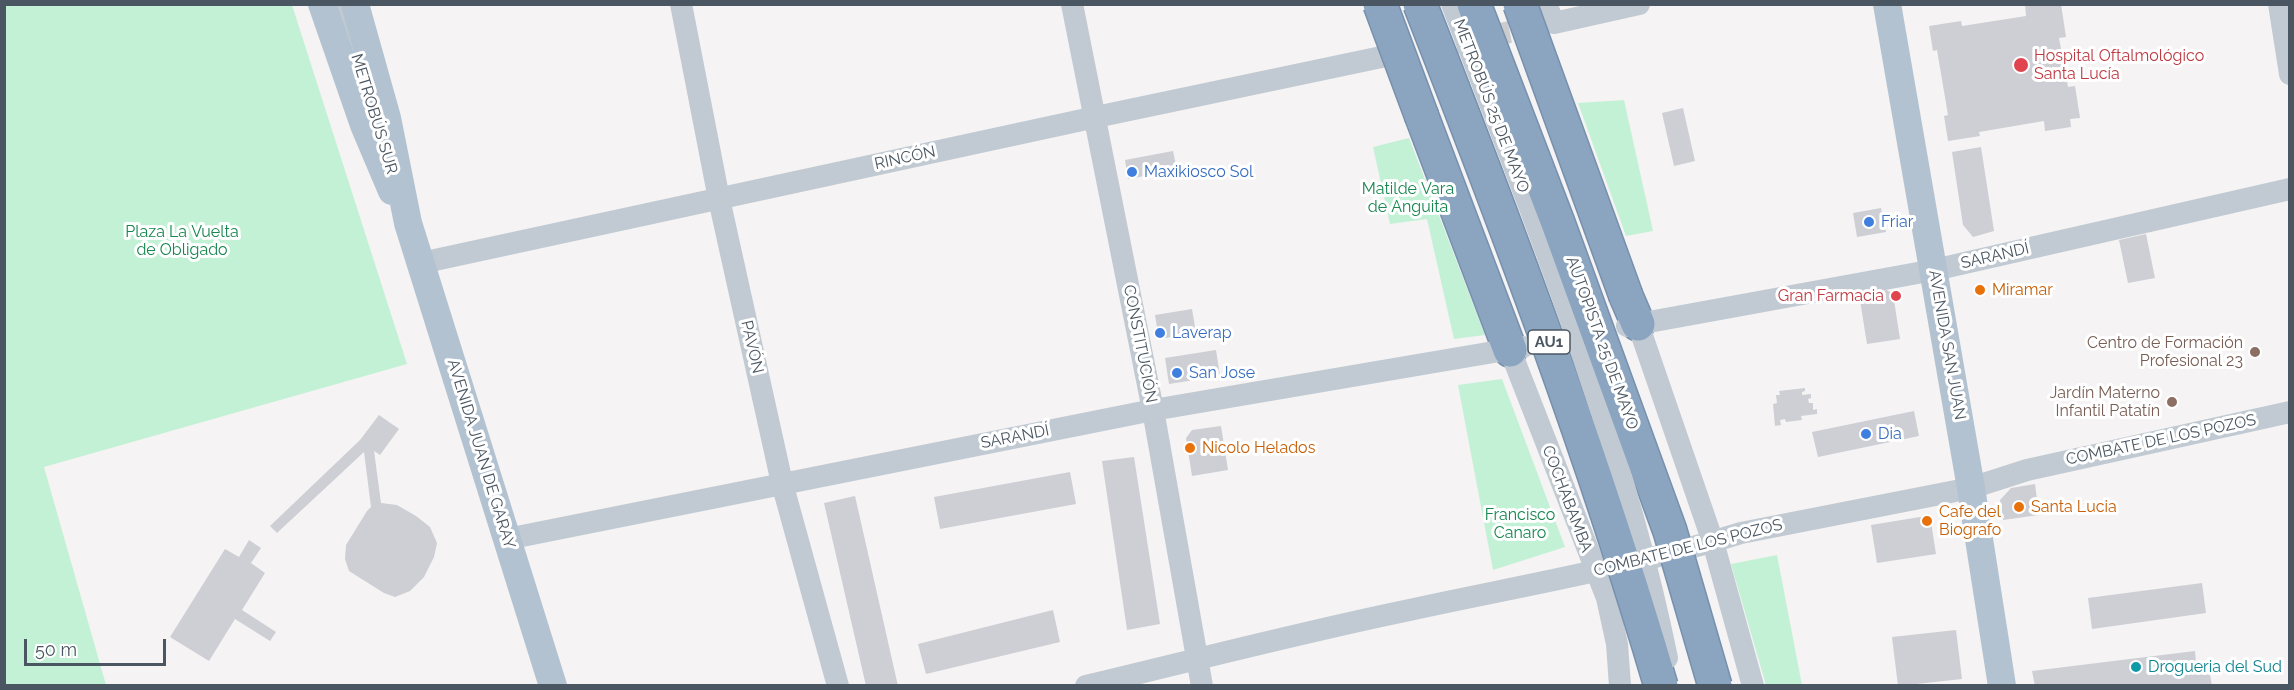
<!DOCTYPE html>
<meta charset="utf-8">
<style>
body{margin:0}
#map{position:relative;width:2294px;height:690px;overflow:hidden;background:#f5f3f3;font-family:Raleway,sans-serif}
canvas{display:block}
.frame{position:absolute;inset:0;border:6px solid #4a5661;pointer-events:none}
.scale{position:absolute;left:24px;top:639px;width:142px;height:27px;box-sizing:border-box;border:3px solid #4a5661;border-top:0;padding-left:8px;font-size:18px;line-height:21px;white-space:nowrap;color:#4a5661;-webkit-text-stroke:4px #fff;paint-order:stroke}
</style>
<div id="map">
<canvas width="2294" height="690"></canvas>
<div class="frame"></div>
<div class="scale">50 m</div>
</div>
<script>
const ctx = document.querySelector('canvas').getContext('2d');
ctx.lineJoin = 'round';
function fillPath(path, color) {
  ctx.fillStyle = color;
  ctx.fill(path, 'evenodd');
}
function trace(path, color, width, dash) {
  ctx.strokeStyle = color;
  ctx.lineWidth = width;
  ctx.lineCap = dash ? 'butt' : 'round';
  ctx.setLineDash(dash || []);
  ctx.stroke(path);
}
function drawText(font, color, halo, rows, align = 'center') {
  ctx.font = font + ' Raleway,sans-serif';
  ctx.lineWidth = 6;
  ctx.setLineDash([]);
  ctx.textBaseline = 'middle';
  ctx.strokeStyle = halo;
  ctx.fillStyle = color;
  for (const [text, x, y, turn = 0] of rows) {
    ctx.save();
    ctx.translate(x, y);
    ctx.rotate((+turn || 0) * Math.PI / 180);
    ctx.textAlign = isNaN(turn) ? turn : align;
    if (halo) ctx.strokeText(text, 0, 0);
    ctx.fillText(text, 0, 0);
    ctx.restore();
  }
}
const green = new Path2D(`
 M4 5H292L407 364 44 467 106 685H5Z
 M1624 100 1653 231 1626 236 1578 103Z
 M1409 138 1485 335 1454 339 1427 219 1390 224 1373 147Z
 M1502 379 1565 547 1493 570 1458 385Z
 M1777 555 1802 685H1766L1731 564Z`);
const building = new Path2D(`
 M2025 4H2061L2066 37 2059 38 2068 87 2075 86 2080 118 2070 119 2071 127 2045 131 2044 121 1979 132 1980 136 1948 141 1944 116 1948 115 1937 50 1933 51 1929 26 1961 21 1962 26 2026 16Z
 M1683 108 1695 161 1674 166 1662 113Z
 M1981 147 1994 231 1973 237 1963 225 1952 152Z
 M1173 151 1177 170 1128 179 1125 160Z
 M1881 208 1886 232 1857 237 1853 213Z
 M2146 234 2155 278 2128 283 2119 240Z
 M1887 290 1893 294 1900 339 1867 344 1859 294Z
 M1192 309 1196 333 1159 339 1155 315Z
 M1216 350 1220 376 1169 384 1165 358Z
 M1805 388V391L1802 392V395L1811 394V398L1808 399 1809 403H1813V410L1817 409V414L1801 416 1802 420 1786 422 1785 419 1780 420 1781 425 1775 426 1773 404 1777 403 1776 395H1780L1779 391Z
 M1914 411 1919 436 1818 457 1812 432Z
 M379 415 399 429 380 455 374 451 381 503 397 505 416 516 430 527 437 543 434 557 424 577 410 591 395 597 384 593 349 571 345 559 346 545 367 511 371 507 364 452 277 533 270 526 360 440Z
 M1221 426 1228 470 1192 476 1186 438 1192 430Z
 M1134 457 1160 624 1127 630 1102 461Z
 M1070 472 1076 504 940 529 934 497Z
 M2035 484 2039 515 2003 520 2000 500 2011 488Z
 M855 496 898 686H866L824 503Z
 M1926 516 1931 522 1936 554 1877 563 1871 525Z
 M249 540 261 548 251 563 265 573 242 610 276 632 270 641 235 619 209 661 170 637 225 549 239 557Z
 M2202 583 2206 613 2092 629 2088 598Z
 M1053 610 1060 642 926 674 918 644Z
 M1956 630 1962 679 1898 686 1892 637Z
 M2195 651 2196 663H2208L2212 686H2035L2032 671Z`);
const minorTunnel = new Path2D(`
 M1391 55 1541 26`);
const minor = new Path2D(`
 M340 4 355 55
 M681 4 719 199 782 483 838 686
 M1072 4 1153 410 1202 686
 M1546 4 1554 23 1639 4
 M2279 4 2290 74
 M421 263 1096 117 1391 55
 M1638 324 1713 542 1753 686
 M1627 326 1934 270 2290 189
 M1510 350 1607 598 1617 644 1620 686
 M507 539 1153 410 1523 347
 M1086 686C1191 661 1295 634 1400 612 1513 587 1630 568 1741 533L1971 488 2027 470 2290 412`);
const major = new Path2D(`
 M322 4 364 125 392 191
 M355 4 387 118 408 223 553 686
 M1887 4 1971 488 2002 686`);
const highway = new Path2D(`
 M1422 117 1510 350
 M1626 296 1638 324`);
const minorBridge = new Path2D(`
 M1452 4C1534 218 1621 433 1667 658`);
const highwayBridge = new Path2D(`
 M1380 4 1422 117
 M1420 4C1508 229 1593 454 1661 686
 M1474 4 1558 223 1670 531 1715 686
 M1520 4 1626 296`);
const markers = [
 [2021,65,8,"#e0444e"],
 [1132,172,6,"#3f7fe0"],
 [1869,222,6,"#3f7fe0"],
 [1980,290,6,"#e8710a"],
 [1896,296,6,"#e0444e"],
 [1160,333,6,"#3f7fe0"],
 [2255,352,6,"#8d6e63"],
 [1177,373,6,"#3f7fe0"],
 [2172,402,6,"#8d6e63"],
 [1866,434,6,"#3f7fe0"],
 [1190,448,6,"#e8710a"],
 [2019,507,6,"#e8710a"],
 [1927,521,6,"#e8710a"],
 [2136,667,6,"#0f9aa8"]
];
const shields = [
 [1549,342,42]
];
const shieldNames = [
 ["AU1",1549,342]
];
const healthNames = [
 ["Hospital Oftalmológico",2034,56],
 ["Santa Lucía",2034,74],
 ["Gran Farmacia",1884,296,"right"]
];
const streetNames = [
 ["METROBÚS 25 DE MAYO",1491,106,69],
 ["METROBÚS SUR",374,114,73],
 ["RINCÓN",905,158,-12],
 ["SARANDÍ",1995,256,-13],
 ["AUTOPISTA 25 DE MAYO",1602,343,70],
 ["CONSTITUCIÓN",1140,344,79],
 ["AVENIDA SAN JUAN",1947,345,80],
 ["PAVÓN",752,347,77],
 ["SARANDÍ",1015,437,-11],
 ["COMBATE DE LOS POZOS",2161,440,-12],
 ["AVENIDA JUAN DE GARAY",481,454,73],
 ["COCHABAMBA",1567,499,69],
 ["COMBATE DE LOS POZOS",1688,548,-14]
];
const shopNames = [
 ["Maxikiosco Sol",1144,172],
 ["Friar",1881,222],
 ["Laverap",1172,333],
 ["San Jose",1189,373],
 ["Dia",1878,434]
];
const parkNames = [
 ["Matilde Vara",1408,189],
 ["de Anguita",1408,207],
 ["Plaza La Vuelta",182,232],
 ["de Obligado",182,250],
 ["Francisco",1520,515],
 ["Canaro",1520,533]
];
const foodNames = [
 ["Miramar",1992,290],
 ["Nicolo Helados",1202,448],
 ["Santa Lucia",2031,507],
 ["Cafe del",1939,512],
 ["Biografo",1939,530]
];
const educationNames = [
 ["Centro de Formación",2243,343],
 ["Profesional 23",2243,361],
 ["Jardín Materno",2160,393],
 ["Infantil Patatín",2160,411]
];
const cultureNames = [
 ["Drogueria del Sud",2148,667]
];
fillPath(green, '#c3f1d5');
fillPath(building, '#cdcfd5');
trace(minorTunnel, '#caccce', 22, [22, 11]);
trace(highway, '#7690ad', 36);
trace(minor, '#c1cad2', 22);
trace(major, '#b3c2d1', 28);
trace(highway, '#8ba5c1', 33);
trace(highwayBridge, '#7690ad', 36, []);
trace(minorBridge, '#c1cad2', 22);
trace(highwayBridge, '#8ba5c1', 33);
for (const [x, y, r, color] of markers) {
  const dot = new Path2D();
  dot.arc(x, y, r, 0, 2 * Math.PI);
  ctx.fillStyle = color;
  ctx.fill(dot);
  trace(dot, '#fff', 2);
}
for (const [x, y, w] of shields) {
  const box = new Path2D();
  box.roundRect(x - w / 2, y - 12, w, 24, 4.5);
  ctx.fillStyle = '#fff';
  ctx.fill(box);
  trace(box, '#4a5661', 1.5);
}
drawText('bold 15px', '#4a5661', null, shieldNames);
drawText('16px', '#be3a42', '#fff', healthNames, 'left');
drawText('16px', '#4a5661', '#fff', streetNames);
drawText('16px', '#366cbe', '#fff', shopNames, 'left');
drawText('16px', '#17864f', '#fff', parkNames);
drawText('16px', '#c56008', '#fff', foodNames, 'left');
drawText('16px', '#785e54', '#fff', educationNames, 'right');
drawText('16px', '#0d838f', '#fff', cultureNames, 'left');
</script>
